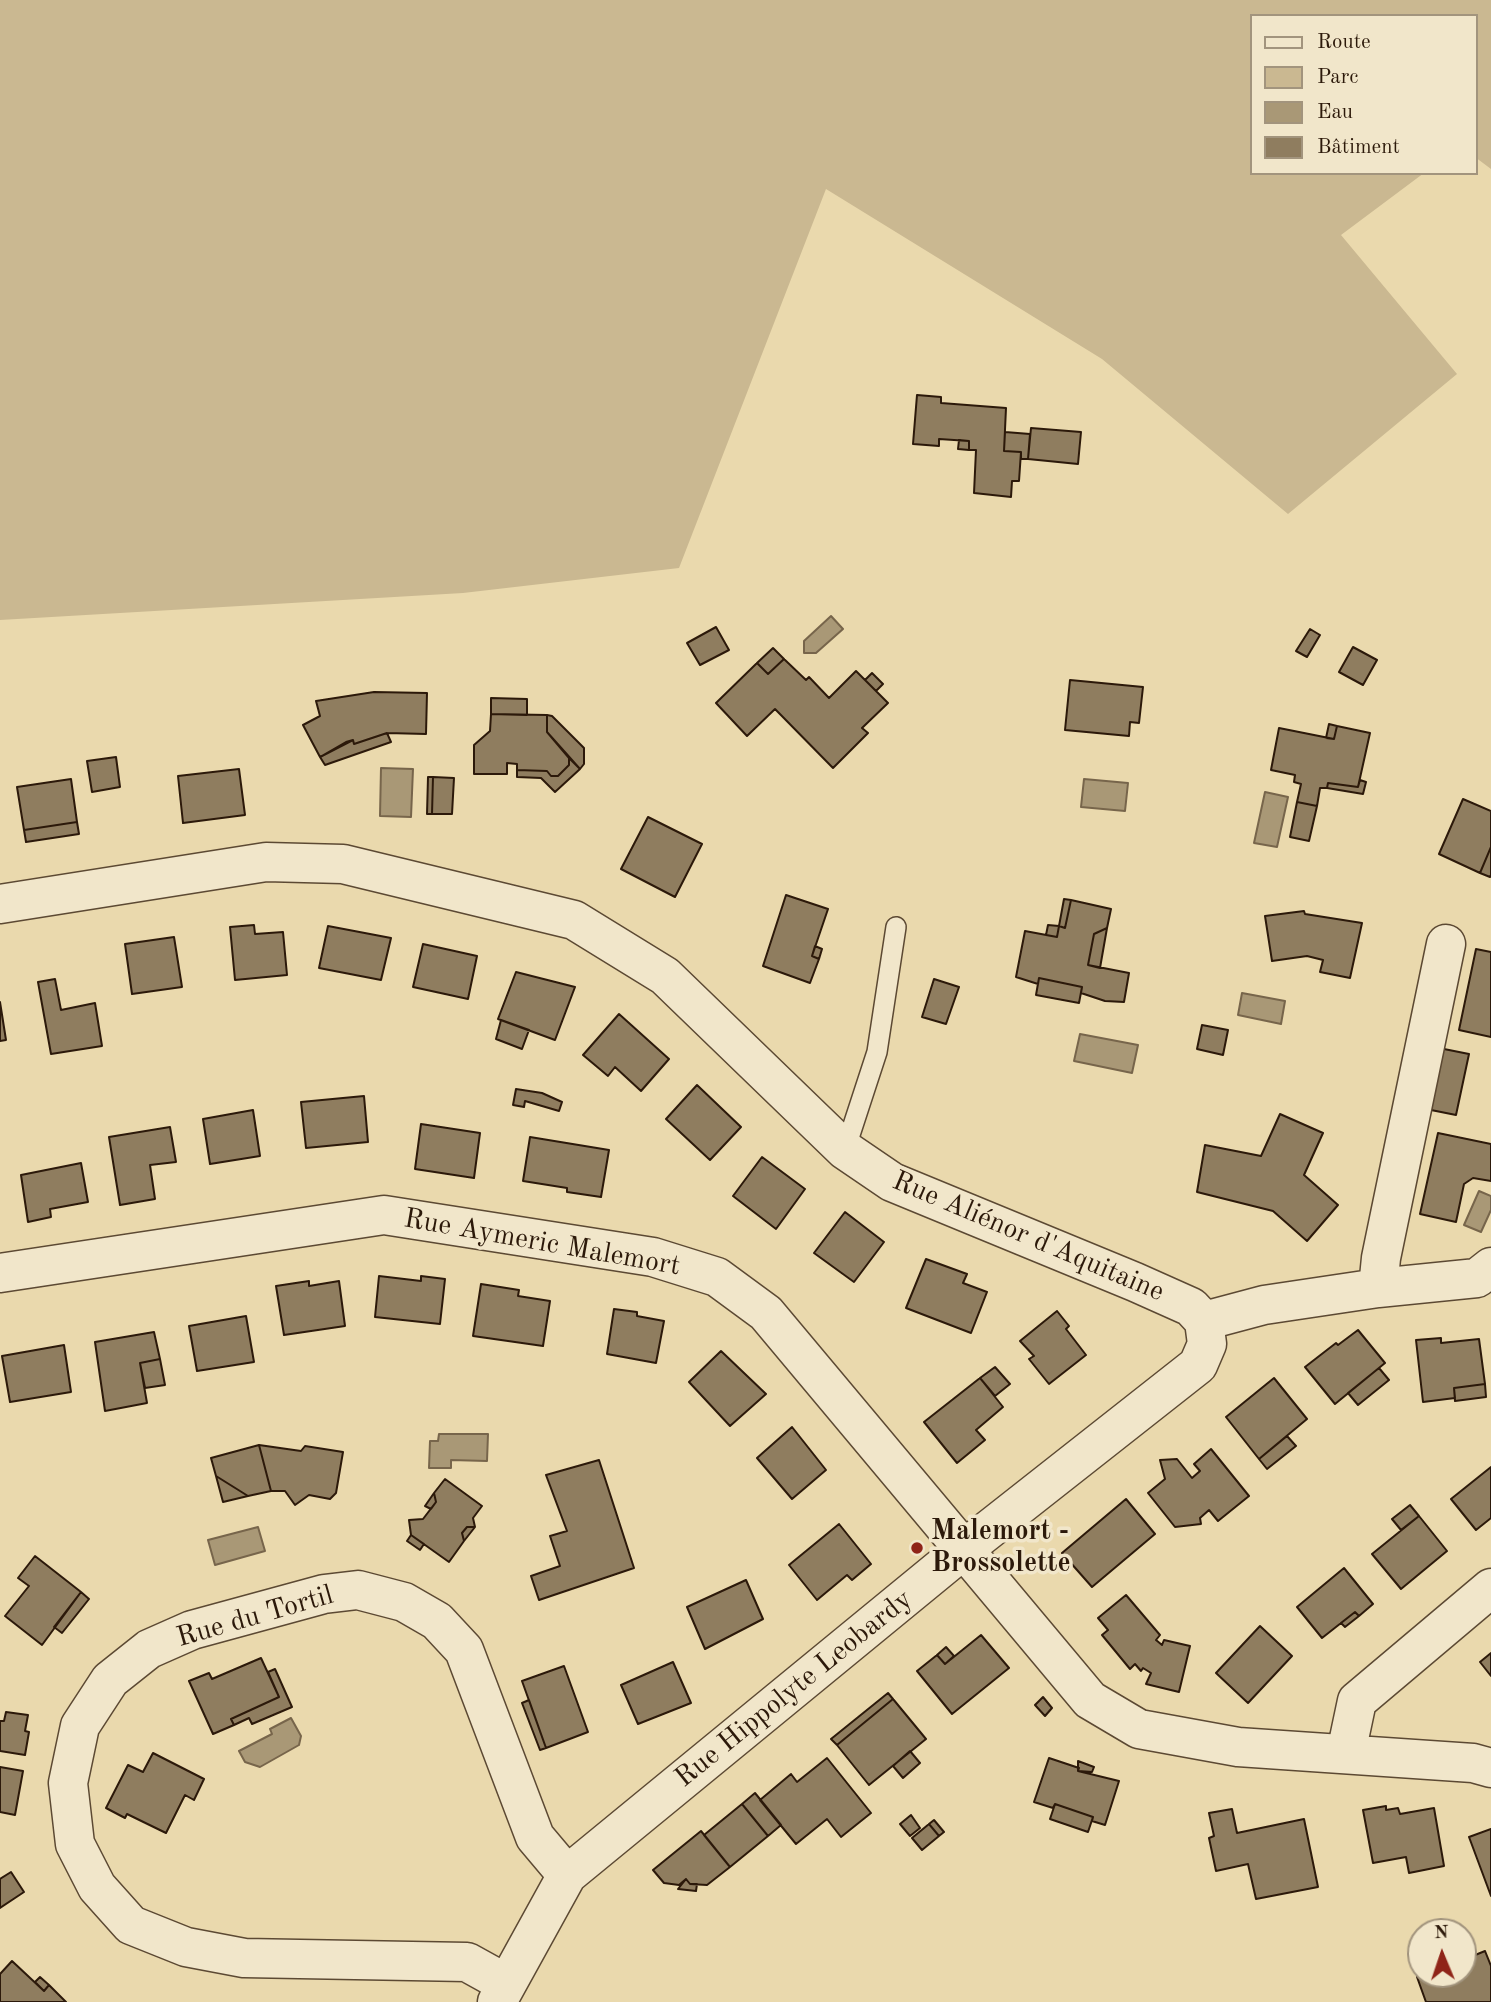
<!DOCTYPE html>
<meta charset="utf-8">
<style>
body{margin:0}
#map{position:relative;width:1491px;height:2002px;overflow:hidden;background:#ead9ad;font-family:"Old Standard TT",serif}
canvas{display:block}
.legend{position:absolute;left:1250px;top:14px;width:228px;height:161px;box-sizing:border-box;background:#f1e6ca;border:2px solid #a2947d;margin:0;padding:9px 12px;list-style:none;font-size:21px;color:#2c190a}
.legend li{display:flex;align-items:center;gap:14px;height:35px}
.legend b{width:35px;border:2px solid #a2947d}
.north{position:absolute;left:1407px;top:1918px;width:70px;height:70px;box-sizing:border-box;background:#f1e6ca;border:2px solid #a2947d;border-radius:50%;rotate:358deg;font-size:19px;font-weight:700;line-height:28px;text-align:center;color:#2c190a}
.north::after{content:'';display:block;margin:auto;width:24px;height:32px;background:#8f2418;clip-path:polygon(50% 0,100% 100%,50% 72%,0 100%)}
</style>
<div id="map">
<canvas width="1491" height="2002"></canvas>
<ul class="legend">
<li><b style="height:9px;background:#f1e6ca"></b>Route</li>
<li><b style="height:19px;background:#cab891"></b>Parc</li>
<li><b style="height:19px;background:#a99876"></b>Eau</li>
<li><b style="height:19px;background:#8f7d5f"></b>Bâtiment</li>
</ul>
<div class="north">N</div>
</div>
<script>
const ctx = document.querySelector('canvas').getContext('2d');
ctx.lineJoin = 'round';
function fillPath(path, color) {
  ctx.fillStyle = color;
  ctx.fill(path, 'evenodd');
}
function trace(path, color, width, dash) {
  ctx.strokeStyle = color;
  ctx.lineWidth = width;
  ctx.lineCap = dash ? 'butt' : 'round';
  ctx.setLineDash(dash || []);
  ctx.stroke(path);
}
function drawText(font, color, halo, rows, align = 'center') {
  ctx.font = font + ' "Old Standard TT",serif';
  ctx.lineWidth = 7;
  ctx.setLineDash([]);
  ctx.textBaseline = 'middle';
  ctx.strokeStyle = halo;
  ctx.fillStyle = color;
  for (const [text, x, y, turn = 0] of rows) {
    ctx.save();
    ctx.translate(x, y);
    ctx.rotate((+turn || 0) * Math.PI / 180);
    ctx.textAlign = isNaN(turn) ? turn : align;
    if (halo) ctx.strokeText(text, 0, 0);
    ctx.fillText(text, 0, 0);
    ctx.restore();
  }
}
const green = new Path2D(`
 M0 0H1491V169L1475 157V16H1251V173H1424L1341 235 1457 374 1288 514 1102 359 826 189 679 568 463 593 0 620Z`);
const water = new Path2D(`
 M831 616 843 629 816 653H804V641Z
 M381 768 413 769 411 817 380 816Z
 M1084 779 1128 783 1125 811 1081 807Z
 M1265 792 1288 797 1277 847 1254 843Z
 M1242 993 1285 1001 1281 1024 1238 1015Z
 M1080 1034 1138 1045 1132 1073 1074 1061Z
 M1479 1191 1491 1196V1210L1481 1232 1464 1225Z
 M439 1434H488L487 1461 451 1460V1468H429L430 1441H438Z
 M258 1527 265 1551 215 1565 208 1540Z
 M291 1718 301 1736 299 1745 260 1767 245 1762 239 1751 272 1734 270 1729Z`);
const building = new Path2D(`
 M917 395 941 397V403L1006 408 1004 451 1021 452 1019 481H1012L1011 497 974 493 976 450H969V441L939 439V446L913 444Z
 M1031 428 1081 432 1078 464 1028 459Z
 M1005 432 1030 434 1028 459H1021V452L1004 451Z
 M959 440 969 441V450L958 449Z
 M716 627 729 650 700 665 687 643Z
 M1310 629 1320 635 1307 657 1296 651Z
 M1353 647 1377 660 1363 685 1339 672Z
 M773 648 784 659 768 674 757 663Z
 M784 659 806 680 809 677 829 698 856 671 888 703 862 728 868 733 833 768 775 709 747 736 716 703 757 663 768 674Z
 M872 673 883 684 876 691 865 680Z
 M1070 680 1143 687 1139 723 1130 722 1129 736 1065 730Z
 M374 692 427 693 426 734 387 733 354 744 353 740 320 757 303 725 320 716 316 701Z
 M491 698 527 699V715L491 714Z
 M491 714 547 715V732L569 758V765L558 776H551L547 771 517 770V764L507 763V774H474V745L490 731Z
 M547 715 552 716 584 748V764L580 769 547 732Z
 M1329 724 1337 726 1334 739 1326 738Z
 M1337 726 1370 733 1358 787 1328 783 1327 788H1320L1317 806 1297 802 1301 784 1294 782 1295 775 1271 770 1279 728 1334 739Z
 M387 733 391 742 325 765 320 757 346 742 353 740 354 744Z
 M116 757 120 787 92 792 87 761Z
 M569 758 580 769 555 792 541 778 517 777V770L547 771 551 776H558L569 765Z
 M239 769 245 815 183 823 178 776Z
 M428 777H433L432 814H427Z
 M433 777 454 778 452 814H432Z
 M71 779 77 822 24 830 17 787Z
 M1360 780 1366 782 1363 794 1327 788 1328 783 1358 787Z
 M1463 799 1491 811V847L1480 873 1439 854Z
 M1297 802 1317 806 1309 841 1290 837Z
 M648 817 702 844 675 897 621 869Z
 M77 822 79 834 26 842 24 830Z
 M1491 847V875L1490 877 1480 873Z
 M786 895 828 909 812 956 819 959 810 983 763 966Z
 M1064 899 1071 900 1065 928 1059 926Z
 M1071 900 1111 909 1107 928 1094 934 1088 965 1129 973 1124 1002 1105 1001 1081 993 1082 987 1039 978 1038 984 1016 977 1025 931 1057 937 1059 926 1065 928Z
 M1304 911 1305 914 1362 923 1350 978 1320 972 1323 960 1307 956 1272 961 1265 916Z
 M254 925 255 934 283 932 287 975 235 980 230 927Z
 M1048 925 1059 926 1057 937 1046 935Z
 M328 926 391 938 381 980 319 968Z
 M1107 928 1100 968 1088 965 1094 934Z
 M174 937 182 987 132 994 125 944Z
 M423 944 477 956 468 999 413 987Z
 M815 946 822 949 819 959 812 956Z
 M1476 949 1491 952V1037L1459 1030Z
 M516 972 575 987 555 1040 498 1019Z
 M1039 978 1082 987 1079 1003 1036 995Z
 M55 979 61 1010 95 1003 102 1046 51 1054 38 982Z
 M934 979 959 987 946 1024 922 1017Z
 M0 1002 6 1040 0 1041Z
 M619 1014 669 1059 641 1091 615 1067 608 1076 583 1055Z
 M501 1020 529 1030 522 1049 496 1039Z
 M1202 1025 1228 1030 1223 1055 1197 1049Z
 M1439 1048 1469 1054 1456 1115 1426 1109Z
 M697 1085 741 1127 710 1160 666 1119Z
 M516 1089 542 1093 562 1102 559 1111 525 1101 524 1107 513 1105Z
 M364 1096 368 1142 306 1148 301 1102Z
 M253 1110 260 1156 210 1164 203 1119Z
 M1280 1114 1323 1133 1304 1175 1338 1205 1307 1241 1273 1211 1197 1192 1205 1145 1261 1156Z
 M421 1124 480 1133 474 1178 415 1169Z
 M170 1127 176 1162 150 1165 155 1199 120 1205 109 1137Z
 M1438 1133 1491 1144V1181L1473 1178 1464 1184 1456 1222 1420 1214Z
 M530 1137 609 1150 601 1197 567 1192V1188L523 1181Z
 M762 1157 805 1189 776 1229 733 1196Z
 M81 1163 88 1202 50 1209 51 1217 28 1222 21 1175Z
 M845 1212 884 1242 854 1282 814 1253Z
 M926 1259 967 1274 963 1283 987 1292 971 1333 906 1308Z
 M379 1276 421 1281V1276L445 1279 440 1324 375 1317Z
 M309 1281V1286L339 1281 345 1326 284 1335 276 1286Z
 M481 1284 519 1290 518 1296 550 1301 543 1346 473 1336Z
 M614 1309 637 1312V1316L664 1321 656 1363 607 1354Z
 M1057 1311 1069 1326 1066 1329 1086 1355 1049 1384 1029 1359 1034 1356 1020 1341Z
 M246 1316 254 1362 197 1371 189 1326Z
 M1358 1330 1385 1363 1335 1404 1305 1367 1336 1343 1338 1345Z
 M154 1332 160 1359 140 1363 147 1403 105 1411 95 1342Z
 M1441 1338V1343L1479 1339 1485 1384 1454 1388 1455 1398 1423 1402 1416 1340Z
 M64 1345 71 1392 10 1402 2 1356Z
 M721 1351 766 1394 730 1426 689 1382Z
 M160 1359 165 1385 145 1388 140 1363Z
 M995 1367 1010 1384 995 1396 980 1378Z
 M1379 1368 1389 1380 1358 1405 1348 1393Z
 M980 1378 1003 1407 976 1430 985 1440 957 1463 924 1422Z
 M1274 1378 1307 1419 1259 1459 1226 1417Z
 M1485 1384 1486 1397 1455 1401 1454 1388Z
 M792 1427 826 1470 792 1499 757 1458Z
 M1287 1436 1296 1446 1267 1469 1259 1459Z
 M259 1445 301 1451 305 1446 343 1452 336 1493 330 1499 309 1495 295 1505 285 1491H271Z
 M259 1445 271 1491 248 1496 216 1476 211 1458Z
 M1211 1449 1249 1496 1218 1521 1209 1510 1200 1518 1201 1524 1175 1527 1148 1493 1165 1479 1160 1460 1177 1459 1192 1478 1200 1471 1194 1464Z
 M599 1460 634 1568 539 1600 531 1576 560 1566 550 1536 567 1531 546 1475Z
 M1491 1467V1518L1476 1530 1451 1499Z
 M216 1476 248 1496 223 1502Z
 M445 1479 482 1506 473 1518 475 1527H467L462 1533 464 1541 449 1562 411 1535 409 1520 423 1519 436 1502 434 1493Z
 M434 1493 436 1502 431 1509 425 1506Z
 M1126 1499 1155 1534 1092 1587 1062 1553Z
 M1410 1505 1419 1516 1401 1530 1392 1519Z
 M1419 1516 1447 1551 1401 1589 1372 1554Z
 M839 1524 871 1564 852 1580 847 1575 817 1600 789 1565Z
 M467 1527H475L464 1541 462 1533Z
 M411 1535 424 1544 420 1550 407 1541Z
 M35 1556 81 1592 42 1645 5 1616 29 1586 18 1578Z
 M1344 1568 1373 1604 1359 1616 1355 1612 1322 1638 1297 1607Z
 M746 1580 763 1619 705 1649 687 1607Z
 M81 1592 89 1599 62 1633 54 1627Z
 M1126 1595 1160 1635 1156 1640 1162 1645 1164 1640 1190 1646 1179 1692 1146 1684 1151 1673 1143 1668 1141 1671 1135 1664 1130 1669 1102 1635 1108 1630 1098 1618Z
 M1355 1612 1359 1616 1345 1627 1341 1623Z
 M1260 1626 1292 1656 1248 1703 1216 1673Z
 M981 1635 1009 1668 952 1714 917 1671 937 1655 945 1664Z
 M946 1647 954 1656 945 1664 937 1655Z
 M1491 1653V1676L1480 1662Z
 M261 1658 279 1697 231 1719 234 1725 213 1734 189 1681 209 1673 212 1679Z
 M673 1662 691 1703 638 1724 621 1685Z
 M564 1666 588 1732 546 1748 522 1681Z
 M275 1669 292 1707 252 1724 249 1718 234 1725 231 1719 279 1697 268 1672Z
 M888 1693 893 1699 837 1745 831 1739Z
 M1043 1697 1052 1708 1045 1716 1035 1705Z
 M893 1699 926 1739 869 1785 837 1745Z
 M529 1700 546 1748 540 1750 522 1703Z
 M6 1712 28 1715 25 1731 29 1732 25 1755 0 1751V1721H4Z
 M910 1751 920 1763 903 1778 893 1766Z
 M153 1753 204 1779 194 1800 185 1795 166 1833 127 1814 125 1818 106 1808 128 1765 143 1772Z
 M827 1758 871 1813 841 1837 827 1819 796 1844 760 1800 791 1774 797 1782Z
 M1049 1758 1079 1768 1078 1771 1119 1781 1105 1825 1092 1821 1093 1817 1055 1804 1053 1808 1034 1802Z
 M1078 1761 1094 1767 1092 1772 1078 1771Z
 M0 1767 23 1771 15 1815 0 1812Z
 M755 1793 781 1825 768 1836 742 1804Z
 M742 1804 768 1836 730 1867 704 1835Z
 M1055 1804 1093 1817 1088 1832 1050 1819Z
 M1386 1806V1810L1398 1808 1400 1814 1434 1808 1444 1866 1409 1873 1406 1857 1373 1863 1363 1810Z
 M1232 1809 1237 1833 1304 1819 1318 1887 1256 1899 1248 1864 1216 1871 1209 1838 1214 1836 1209 1813Z
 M911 1815 920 1828 910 1836 900 1824Z
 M934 1820 944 1832 939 1836 929 1824Z
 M929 1824 939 1836 922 1850 912 1838Z
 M1491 1829V1896L1469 1837Z
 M701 1831 730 1867 707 1885 690 1884 686 1879 679 1885 664 1883 653 1870Z
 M11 1872 24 1892 0 1908V1879Z
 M686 1879 690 1884H697L696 1891 678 1889Z
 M1485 1951 1491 1966V2002H1426L1417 1977 1426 1974H1463V1960Z
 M12 1961 44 1991 49 1985 66 2002H0V1974Z
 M40 1977 49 1985 44 1991 35 1982Z`);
const lane = new Path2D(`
 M845 1150 877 1052 896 927`);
const street = new Path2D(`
 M0 904 266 862 343 864 574 920 665 976 845 1150 892 1182 1135 1282 1191 1307 1204 1321
 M0 1273 384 1215 653 1257 717 1277 766 1313 1090 1700 1139 1729 1238 1747 1473 1763 1491 1768
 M1378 1288 1477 1278 1491 1267
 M1204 1321 1264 1305 1378 1288 1381 1258 1446 944
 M1346 1753 1357 1701 1491 1588
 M505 1983 467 1962 244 1958 186 1947 131 1925 97 1887 75 1844 68 1783 80 1726 110 1680 149 1649 192 1630 324 1594 358 1590 404 1602 437 1621 464 1650 535 1837 567 1875
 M497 2002 567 1875 963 1550 1198 1365 1207 1344 1204 1321`);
const markers = [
 [917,1548,7,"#8f2418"]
];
const streetNames = [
 ["Rue Aliénor d'Aquitaine",1028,1237,23],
 ["Rue Aymeric Malemort",542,1243,10],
 ["Rue du Tortil",255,1617,-16],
 ["Rue Hippolyte Leobardy",794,1689,-39]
];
const poiNames = [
 ["Malemort -",931,1532],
 ["Brossolette",931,1564]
];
fillPath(green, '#cab891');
fillPath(water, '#a99876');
trace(water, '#77654b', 2);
fillPath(building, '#8f7d5f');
trace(building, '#2c190a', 2);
trace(lane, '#5c4933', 22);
trace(street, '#5c4933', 41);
trace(lane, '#f1e6ca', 19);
trace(street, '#f1e6ca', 38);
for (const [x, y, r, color] of markers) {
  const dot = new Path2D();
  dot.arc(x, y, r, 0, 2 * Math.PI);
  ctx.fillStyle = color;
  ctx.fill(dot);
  trace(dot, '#f1e6ca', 2.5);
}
drawText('28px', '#2c190a', '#f1e6ca', streetNames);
drawText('bold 28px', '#2c190a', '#f1e6ca', poiNames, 'left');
</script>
